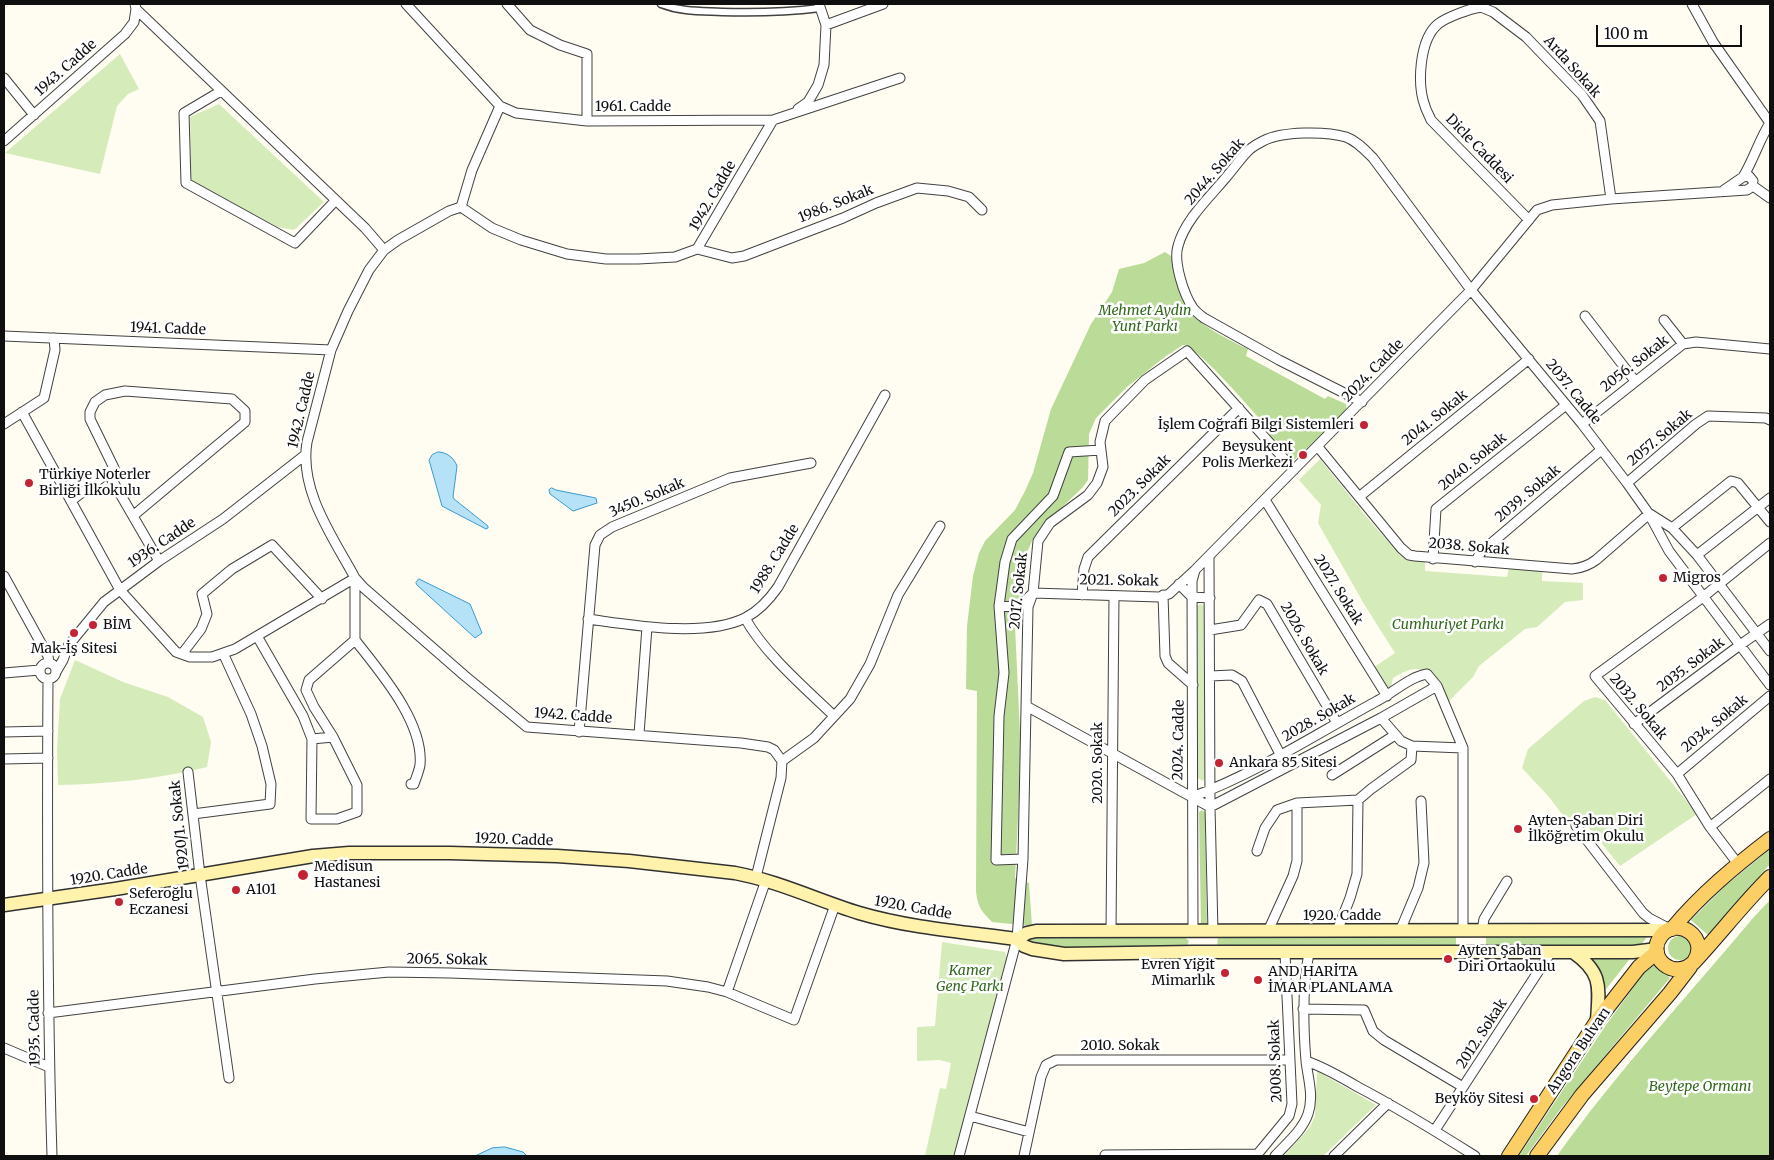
<!DOCTYPE html>
<meta charset="utf-8">
<style>
body{margin:0}
#map{position:relative;width:1774px;height:1160px;overflow:hidden;background:#fffcf1;font-family:Merriweather,serif}
canvas{display:block}
.frame{position:absolute;inset:0;border:5px solid #0f0f0f;pointer-events:none}
.scale{position:absolute;left:1596px;top:25px;width:146px;height:22px;box-sizing:border-box;border:2px solid #0f0f0f;border-top:0;padding-left:6px;font-size:15px;line-height:18px;white-space:nowrap;color:#0f0f0f;-webkit-text-stroke:4px #fff;paint-order:stroke}
</style>
<div id="map">
<canvas width="1774" height="1160"></canvas>
<div class="frame"></div>
<div class="scale">100 m</div>
</div>
<script>
const ctx = document.querySelector('canvas').getContext('2d');
ctx.lineJoin = 'round';
function fillPath(path, color) {
  ctx.fillStyle = color;
  ctx.fill(path, 'evenodd');
}
function trace(path, color, width, dash) {
  ctx.strokeStyle = color;
  ctx.lineWidth = width;
  ctx.lineCap = dash ? 'butt' : 'round';
  ctx.setLineDash(dash || []);
  ctx.stroke(path);
}
function drawText(font, color, halo, rows, align = 'center') {
  ctx.font = font + ' Merriweather,serif';
  ctx.lineWidth = 5;
  ctx.setLineDash([]);
  ctx.textBaseline = 'middle';
  ctx.strokeStyle = halo;
  ctx.fillStyle = color;
  for (const [text, x, y, turn = 0] of rows) {
    ctx.save();
    ctx.translate(x, y);
    ctx.rotate((+turn || 0) * Math.PI / 180);
    ctx.textAlign = isNaN(turn) ? turn : align;
    if (halo) ctx.strokeText(text, 0, 0);
    ctx.fillText(text, 0, 0);
    ctx.restore();
  }
}
const green = new Path2D(`
 M120 54 139 89 128 94 117 106 100 174 5 153Z
 M219 104 324 202 294 230 278 227 191 181 190 117Z
 M1320 459 1369 520 1400 555 1405 558 1425 561V571L1507 577 1509 568 1542 570V581L1583 583V600L1565 602 1537 627 1525 629 1479 666 1473 677 1449 701 1450 707 1443 711 1439 705 1426 672C1414 665 1404 672 1393 678L1391 687 1382 693 1378 692 1367 672 1395 653 1364 604 1318 523 1321 505 1299 480Z
 M1200 604 1205 606V777L1203 781 1198 778 1197 606Z
 M75 660 123 682 168 697 203 717 211 742 207 767C159 779 107 784 58 785L57 750 60 699Z
 M1595 697 1605 700 1697 814 1620 866 1582 819 1571 826 1549 797 1522 768 1528 749 1584 701Z
 M942 942 1005 952 1007 958 956 1156H925L940 1088 946 1089 951 1063 940 1060 917 1061V1027L935 1026Z
 M1317 1071 1376 1105 1323 1156H1284L1310 1127 1315 1116Z`);
const forest = new Path2D(`
 M1165 252 1171 256C1175 273 1178 293 1187 308 1198 325 1231 341 1248 349L1246 356 1325 399 1328 396 1346 404 1347 412 1294 460 1260 425V419C1248 406 1197 346 1183 345L1166 356 1128 386 1096 418 1089 434 1088 480 1083 487 1046 523 1033 539 1027 552 1025 595 1014 605 1021 755 1015 878 1029 883 1032 926 992 922C981 910 978 908 976 891L977 691 966 689 967 626 973 576 979 553 985 541 1015 510 1025 491 1033 473 1051 409 1091 324 1112 292 1119 269 1144 263Z
 M1202 810 1205 812 1207 924 1201 925 1199 812Z
 M1770 849V864L1708 935 1691 920 1724 887Z
 M1770 900V1156H1557C1617 1072 1687 997 1753 918Z
 M1649 934 1641 945 1486 947V936Z
 M1668 948a12 12 0 1 1 24 0a12 12 0 1 1-24 0Z
 M1184 937 1189 941 1186 948 1070 950 1028 944 1027 941 1028 939 1034 938Z
 M1456 937V946L1455 947 1217 946 1218 938Z
 M1588 956H1632L1603 993Z
 M1652 962 1670 978 1562 1107 1526 1156H1519L1606 1025Z`);
const water = new Path2D(`
 M438 452C447 452 454 458 457 466L453 497 454 499 488 526V528L486 529 442 506 429 460 432 455Z
 M552 488 556 490 596 498 597 503 573 511 550 494 549 490Z
 M419 579 470 604 482 633 475 638 417 585 416 583Z
 M505 1147 523 1152 527 1156H475L492 1148Z`);
const pedestrian = new Path2D(`
 M661 4C682 12 700 11 722 12 755 13 788 12 820 8`);
const minor = new Path2D(`
 M135 4 136 9 365 228 384 250
 M406 4 500 106 516 113 587 121 773 120 900 78
 M507 4 530 30 560 45 587 54V121
 M1481 4V7C1469 9 1447 17 1438 24 1419 40 1417 85 1425 106 1426 110 1429 115 1431 120L1529 220
 M1692 4 1713 42 1770 123
 M1481 7 1493 12 1526 37 1582 95 1600 121 1611 199
 M826 25 883 4
 M4 78 34 115
 M221 91 184 113 186 183 295 243 336 200
 M798 109 808 102 818 85 824 65 826 25 819 4
 M4 141 125 34 134 22 136 9
 M1743 177C1754 159 1759 140 1770 123
 M1753 186 1770 198
 M1724 190 1743 177 1749 176 1753 181
 M461 207 449 211 398 240 384 250 369 270 348 311 331 350 307 442C299 491 333 537 355 578L364 588 465 676 527 727 741 743 768 747 774 750 782 761 781 778 756 877
 M461 207 492 228 521 240 567 254 606 259H638L675 257 697 249 773 120
 M461 207 472 170 500 106
 M697 249 732 258 744 256 843 218 876 203 917 188 948 191 969 197 982 210
 M1585 316 1635 381
 M1664 320 1683 344
 M4 336 331 350
 M1362 402 1279 360 1204 318C1200 315 1196 312 1193 308 1184 295 1173 262 1178 246 1185 219 1211 196 1228 175 1235 167 1242 156 1250 149 1254 146 1259 143 1263 141 1282 131 1326 131 1346 137 1357 141 1365 150 1373 158L1471 290 1582 424 1627 483 1649 514 1669 551 1770 685
 M22 412 120 590 176 652 190 657H212L235 649 355 578
 M4 424 44 398 55 350 54 338
 M1582 424 1683 344 1696 342 1770 349
 M1318 447 1401 548 1409 555 1415 556 1572 569C1582 568 1588 566 1596 560L1649 514
 M108 473 159 561
 M1627 483 1696 424 1708 416 1766 418 1770 420
 M1359 497 1529 359
 M1265 500 1387 696
 M71 501 114 468 90 419V412L95 402 105 395 125 391 232 399 245 411V422L134 515
 M1650 514 1672 528 1697 555 1770 651
 M1672 528 1731 481 1738 483 1770 522
 M1697 555 1770 498
 M1209 557 1210 807 1213 931
 M1433 559 1436 509 1566 405
 M1475 562 1481 552 1601 450
 M4 576 48 656 49 663
 M1179 584 1192 597 1210 598
 M1082 595 1084 569 1088 557 1239 408
 M1163 595 1165 656 1168 663 1193 685
 M999 606 1018 607 1033 593 1159 597 1169 594 1194 571
 M745 618C764 653 805 688 834 716
 M588 619C632 625 704 638 745 618 759 611 769 600 778 587L885 395
 M1210 630 1241 625 1259 600 1267 604 1337 723
 M257 636 303 716 312 739 311 819H337L357 812V785L333 737
 M355 640C380 672 424 722 420 765 419 771 416 778 414 784H411
 M182 654 201 629 207 614 202 594 232 569 272 545 322 599
 M40 671a8 8 0 1 1 16 0a8 8 0 1 1-16 0Z
 M56 672 63 660 68 646 104 602 159 561 223 519 305 455
 M4 673 40 670
 M1210 676 1232 675 1242 681 1281 756
 M48 679C47 838 47 997 52 1156
 M1028 707 1210 807 1381 718 1437 686
 M1634 724 1740 645 1770 624
 M4 732 48 731
 M579 732 595 545 600 535 612 527 730 478 811 463
 M639 734 647 627
 M312 739 333 737 314 707 306 690 309 680 355 640V578
 M4 759 48 758
 M782 761 814 738 850 699 870 664 898 595 940 526
 M188 772 200 875 229 1078
 M1677 774 1770 696
 M1332 775 1395 735
 M1192 797C1257 773 1316 734 1377 701 1393 693 1409 677 1427 674L1437 686 1463 748 1412 746 1401 741 1381 718
 M193 814 270 804 271 784 262 746 251 714 223 653
 M1576 826 1643 913 1649 918 1670 929
 M1710 827 1770 779
 M1257 851 1265 828 1277 810 1297 803 1358 800 1371 789 1411 760 1412 746
 M1023 859 996 860 999 716 1004 673 999 606 1005 562 1012 539 1053 496 1069 452 1101 450
 M1738 864 1710 827 1677 774 1595 676 1703 597 1770 543
 M1111 931 1114 596
 M1193 931 1192 581 1195 570 1471 290 1537 210 1552 205 1611 199 1747 190 1753 186
 M1268 931 1293 876 1297 861V803
 M1337 931 1350 898 1357 874 1358 800
 M1400 931 1418 888 1424 863 1421 801
 M1463 931V748
 M1482 931 1484 919 1507 881
 M727 992 794 1020 835 905
 M1303 1009 1364 1010 1373 1031 1384 1040 1463 1087
 M48 1013 315 979 389 972 450 973 667 981 708 987 727 992 766 880
 M4 1048 49 1067
 M1306 1061C1324 1067 1341 1077 1358 1087 1398 1108 1437 1132 1475 1156
 M970 1116 1029 1132
 M1435 1130 1551 952
 M1105 1155 1258 1154
 M959 1156 1017 939 1023 859 1028 607 1033 593 1038 541 1050 523 1088 495 1097 483 1103 467 1100 442 1105 421 1145 380 1187 351 1294 470
 M1024 1156 1041 1077 1046 1065 1056 1060H1290
 M1256 1156 1289 1116 1292 1104 1285 953
 M1275 1156C1286 1144 1302 1131 1308 1114 1314 1096 1308 1079 1306 1061 1303 1025 1302 988 1309 953
 M1334 1156 1388 1103`);
const secondary = new Path2D(`
 M4 905 115 889 313 856 349 853H450L557 856 629 861 735 873C778 881 817 900 859 913 910 928 964 932 1017 939L1024 946 1032 949 1064 954 1193 952H1633L1657 949
 M1017 939 1027 933 1036 931 1669 930
 M1573 952C1603 973 1599 987 1597 1021`);
const primary = new Path2D(`
 M1672 929C1701 894 1735 866 1770 839
 M1694 962C1710 938 1678 915 1661 936 1645 957 1674 982 1694 962 1720 934 1743 904 1770 877
 M1509 1156 1597 1021 1639 967 1657 952
 M1537 1156 1582 1095 1670 993 1690 967`);
const markers = [
 [1364,425,5,"#c32433"],
 [1303,455,5,"#c32433"],
 [29,483,5,"#c32433"],
 [1663,578,5,"#c32433"],
 [93,625,5,"#c32433"],
 [74,633,5,"#c32433"],
 [1219,763,5,"#c32433"],
 [1518,829,5,"#c32433"],
 [303,875,6,"#c32433"],
 [236,890,5,"#c32433"],
 [119,902,5,"#c32433"],
 [1448,959,5,"#c32433"],
 [1225,973,5,"#c32433"],
 [1258,980,5,"#c32433"],
 [1534,1099,5,"#c32433"]
];
const streetNames = [
 ["Arda Sokak",1572,67,48],
 ["1943. Cadde",66,68,-42],
 ["1961. Cadde",633,107],
 ["Dicle Caddesi",1479,149,46],
 ["2044. Sokak",1215,172,-49],
 ["1942. Cadde",713,196,-60],
 ["1986. Sokak",836,204,-22],
 ["1941. Cadde",168,329,2],
 ["2056. Sokak",1635,364,-38],
 ["2024. Cadde",1373,371,-46],
 ["2037. Cadde",1573,392,51],
 ["1942. Cadde",302,410,-77],
 ["2041. Sokak",1435,418,-39],
 ["2057. Sokak",1660,438,-40],
 ["2040. Sokak",1473,462,-39],
 ["2023. Sokak",1140,486,-45],
 ["2039. Sokak",1528,494,-40],
 ["3450. Sokak",647,498,-23],
 ["1936. Cadde",162,543,-34],
 ["2038. Sokak",1469,547,5],
 ["1988. Cadde",775,559,-58],
 ["2021. Sokak",1119,581,1],
 ["2027. Sokak",1338,590,58],
 ["2017. Sokak",1019,591,-84],
 ["2026. Sokak",1304,639,60],
 ["2035. Sokak",1691,665,-37],
 ["2032. Sokak",1638,707,50],
 ["1942. Cadde",573,716,4],
 ["2028. Sokak",1319,718,-30],
 ["2034. Sokak",1715,724,-40],
 ["2024. Cadde",1179,740,-89],
 ["2020. Sokak",1098,763,-90],
 ["1920/1. Sokak",180,825,-96],
 ["1920. Cadde",514,840,2],
 ["1920. Cadde",109,875,-9],
 ["1920. Cadde",913,908,10],
 ["1920. Cadde",1342,916],
 ["2065. Sokak",447,960,1],
 ["1935. Cadde",35,1028,-91],
 ["2012. Sokak",1482,1034,-57],
 ["2010. Sokak",1120,1046],
 ["Angora Bulvarı",1579,1051,-56],
 ["2008. Sokak",1276,1061,-92]
];
const parkNames = [
 ["Mehmet Aydın",1145,311],
 ["Yunt Parkı",1145,327],
 ["Cumhuriyet Parkı",1448,625],
 ["Kamer",970,971],
 ["Genç Parkı",970,987],
 ["Beytepe Ormanı",1700,1087]
];
const poiNames = [
 ["İşlem Coğrafi Bilgi Sistemleri",1354,425,"right"],
 ["Beysukent",1293,447,"right"],
 ["Polis Merkezi",1293,463,"right"],
 ["Türkiye Noterler",39,475],
 ["Birliği İlkokulu",39,491],
 ["Migros",1673,578],
 ["BİM",103,625],
 ["Mak-İş Sitesi",74,649,"center"],
 ["Ankara 85 Sitesi",1229,763],
 ["Ayten-Şaban Diri",1528,821],
 ["İlköğretim Okulu",1528,837],
 ["Medisun",314,867],
 ["Hastanesi",314,883],
 ["A101",246,890],
 ["Seferoğlu",129,894],
 ["Eczanesi",129,910],
 ["Ayten Şaban",1458,951],
 ["Diri Ortaokulu",1458,967],
 ["Evren Yiğit",1215,965,"right"],
 ["Mimarlık",1215,981,"right"],
 ["AND HARİTA",1268,972],
 ["İMAR PLANLAMA",1268,988],
 ["Beyköy Sitesi",1524,1099,"right"]
];
fillPath(green, '#d5ebba');
fillPath(forest, '#badc98');
fillPath(water, '#b5e2f7');
trace(water, '#3a9bd0', 1);
trace(pedestrian, '#424242', 9);
trace(minor, '#424242', 11);
trace(secondary, '#313131', 15);
trace(primary, '#202020', 16);
trace(pedestrian, '#fff', 6);
trace(minor, '#fff', 9);
trace(secondary, '#fff2ac', 12);
trace(primary, '#fbcf66', 14);
for (const [x, y, r, color] of markers) {
  const dot = new Path2D();
  dot.arc(x, y, r, 0, 2 * Math.PI);
  ctx.fillStyle = color;
  ctx.fill(dot);
  trace(dot, '#fff', 2);
}
drawText('14px', '#0f0f0f', '#fff', streetNames);
drawText('italic 14px', '#31691d', '#fff', parkNames);
drawText('14px', '#0f0f0f', '#fff', poiNames, 'left');
</script>
